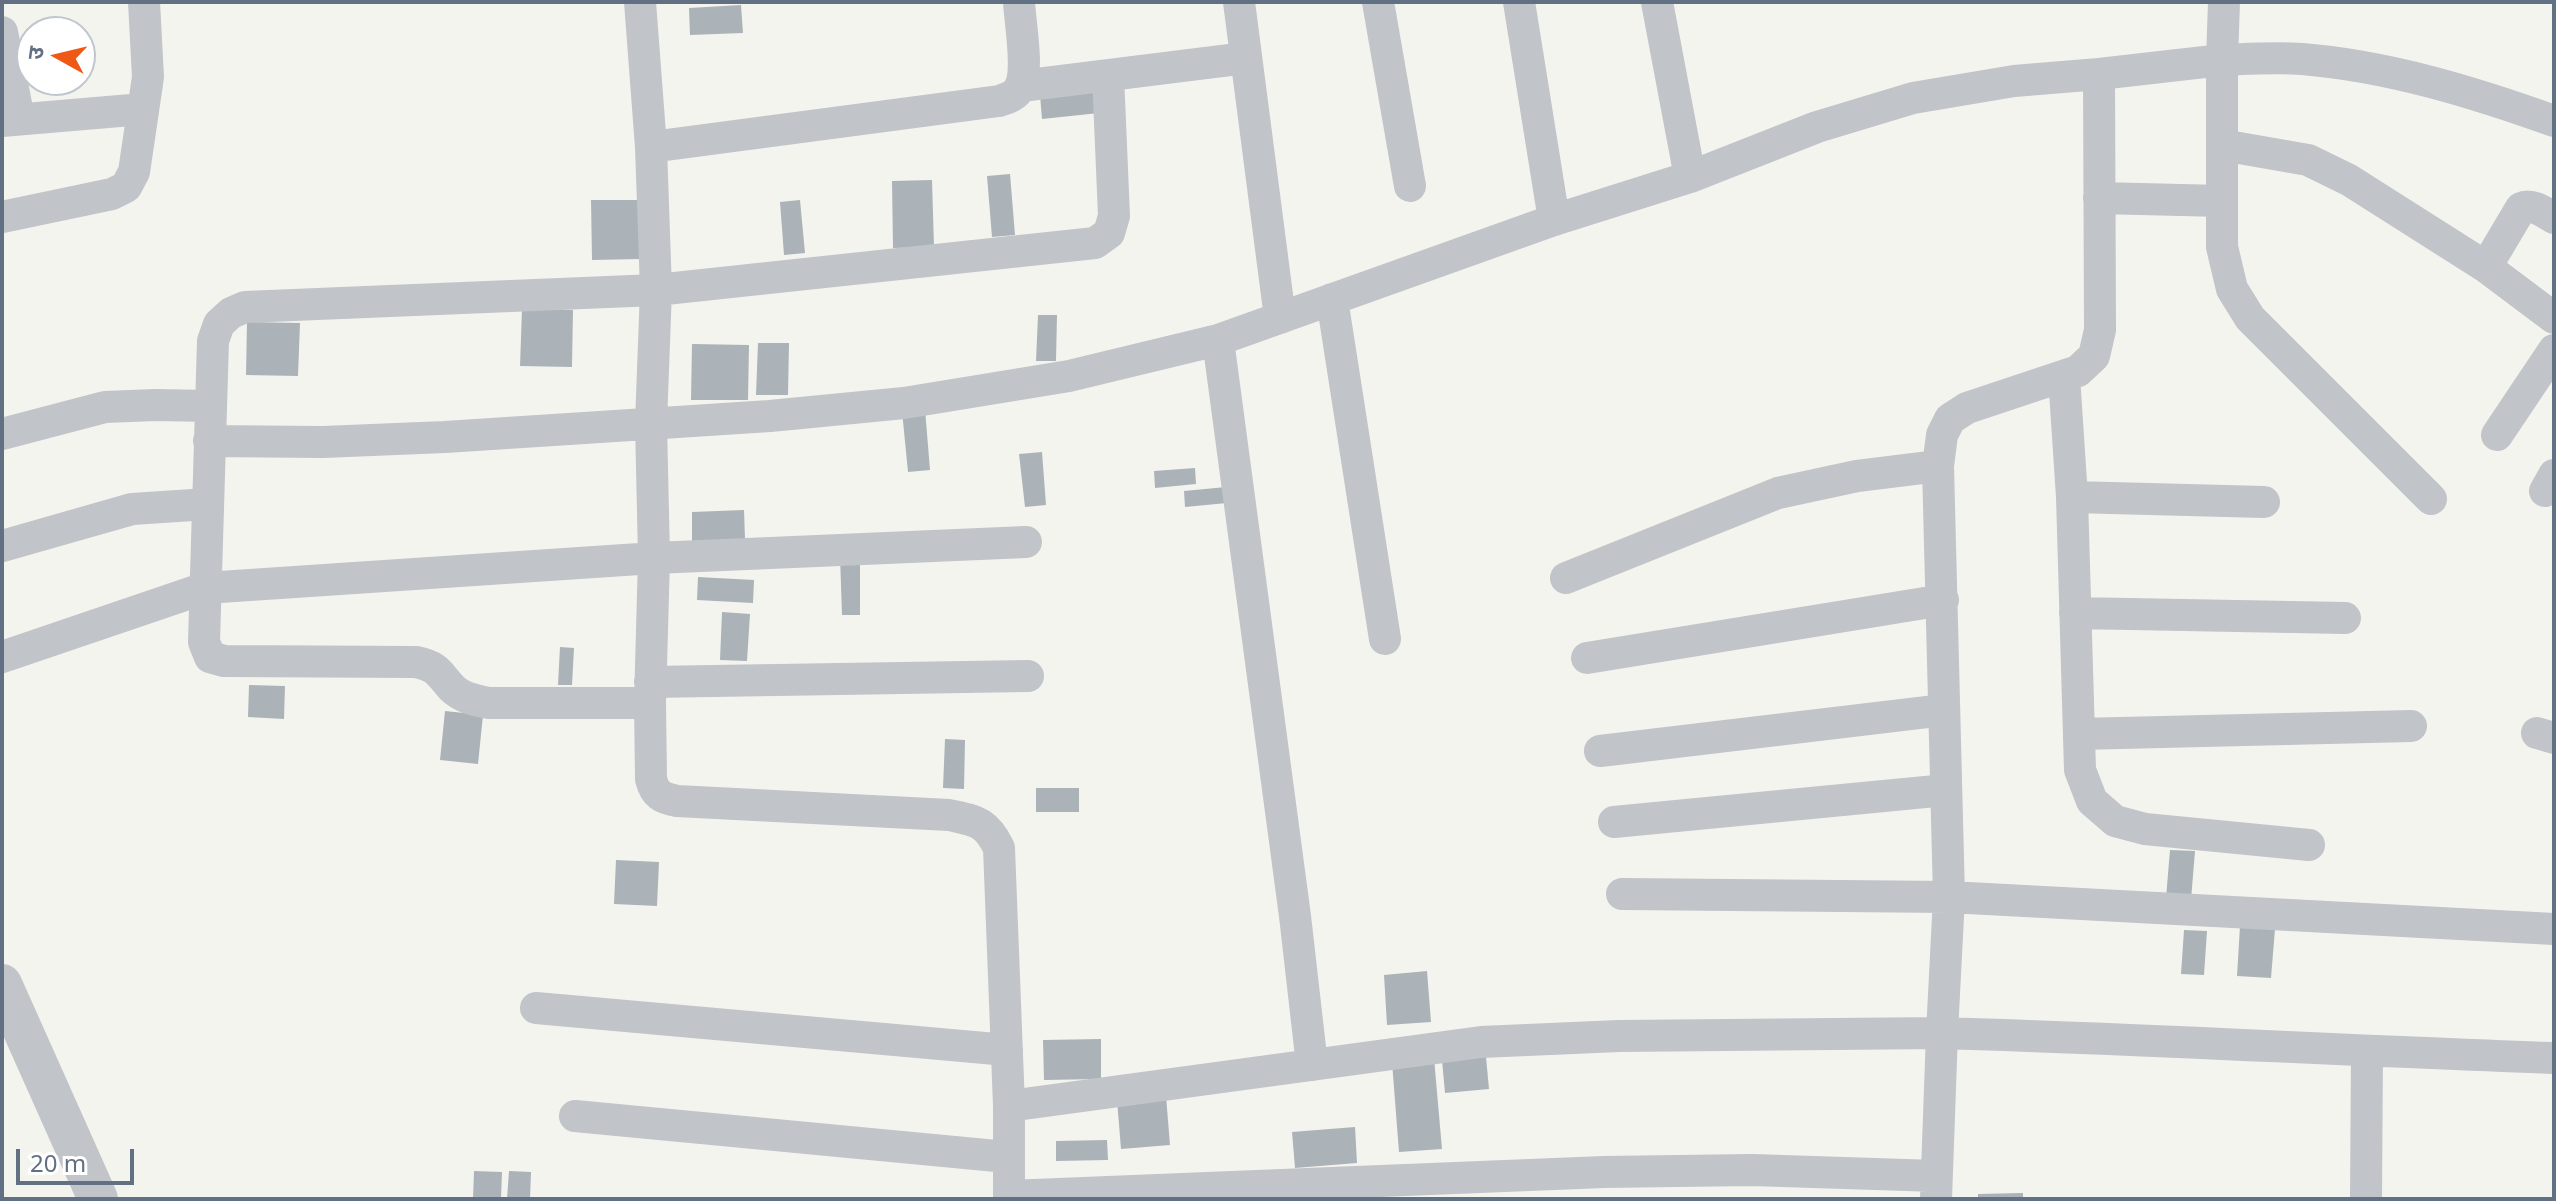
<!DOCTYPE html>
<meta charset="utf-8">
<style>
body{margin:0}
#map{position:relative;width:2556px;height:1201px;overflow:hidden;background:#f4f4ef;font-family:"Noto Sans","Noto Sans Devanagari",sans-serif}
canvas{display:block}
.frame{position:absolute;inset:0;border:4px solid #617183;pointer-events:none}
.north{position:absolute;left:16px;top:16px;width:80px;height:80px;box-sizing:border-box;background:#fff;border:2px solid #c0c6cd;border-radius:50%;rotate:278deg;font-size:22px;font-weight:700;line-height:32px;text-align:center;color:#617183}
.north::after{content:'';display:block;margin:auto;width:28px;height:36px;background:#ef5815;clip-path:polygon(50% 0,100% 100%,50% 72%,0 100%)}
.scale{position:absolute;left:16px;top:1149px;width:118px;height:36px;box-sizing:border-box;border:4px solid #617183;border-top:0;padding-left:10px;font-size:24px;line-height:28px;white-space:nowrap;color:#617183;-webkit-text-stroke:6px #fff;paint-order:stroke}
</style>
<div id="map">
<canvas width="2556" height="1201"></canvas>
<div class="frame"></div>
<div class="north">उ</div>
<div class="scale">20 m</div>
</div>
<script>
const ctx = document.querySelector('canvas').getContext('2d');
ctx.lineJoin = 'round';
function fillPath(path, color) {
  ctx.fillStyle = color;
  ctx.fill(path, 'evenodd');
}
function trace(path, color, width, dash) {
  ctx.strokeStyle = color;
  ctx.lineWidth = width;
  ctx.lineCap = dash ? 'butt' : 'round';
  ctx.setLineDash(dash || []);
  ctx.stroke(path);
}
const building = new Path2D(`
 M741 5 743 33 690 35 689 8Z
 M1097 90 1099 113 1042 119 1040 95Z
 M1010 174 1015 235 992 237 987 176Z
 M932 180 934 247 893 248 892 181Z
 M591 200H640V259L592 260Z
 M800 200 805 253 784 255 780 202Z
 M522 309 573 310 572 367 520 366Z
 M1038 315H1057L1056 361H1036Z
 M247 322 300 323 298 376 246 375Z
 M758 343H789L788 395H756Z
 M692 344 749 345 748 400H691Z
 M925 409 930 470 908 472 902 411Z
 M1042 452 1046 505 1025 507 1019 454Z
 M1195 468 1196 484 1155 488 1154 471Z
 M1226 487 1227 503 1185 507 1184 491Z
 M744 510 745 539 692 541V512Z
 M840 556H860V615H842Z
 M698 577 754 580 753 603 697 600Z
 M722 612 750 614 747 661 720 660Z
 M560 647 574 648 572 685H558Z
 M249 685 285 686 284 719 248 717Z
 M445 711 483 715 478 764 440 760Z
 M945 739 965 740 964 789 943 788Z
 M1036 788H1079V812H1036Z
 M2170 850 2195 851 2191 900 2166 898Z
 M616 860 659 862 657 906 614 904Z
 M2240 926 2275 929 2271 978 2237 976Z
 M2184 930 2207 931 2204 975 2181 974Z
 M1427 971 1431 1022 1387 1025 1384 975Z
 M1101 1039V1079L1044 1080 1043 1040Z
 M1485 1046 1489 1089 1445 1093 1441 1049Z
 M1434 1058 1442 1149 1399 1152 1392 1062Z
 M1166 1096 1170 1145 1121 1149 1117 1100Z
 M1355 1127 1357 1163 1295 1168 1292 1132Z
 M1107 1140 1108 1160 1056 1161V1141Z
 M474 1171 502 1172 501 1199H473Z
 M509 1171 531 1172 530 1199H507Z
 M2023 1193V1199H1978V1194Z`);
const minor = new Path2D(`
 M640 2 651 147 656 290 651 423 654 558 650 703 651 779C655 795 662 798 677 801L949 815C976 821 986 821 999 848L1009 1106V1199
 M1239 2 1280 318
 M1378 2 1410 186
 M1519 2 1554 220
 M1657 2 1690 177
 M2 32 19 119
 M1021 86 1246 58
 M2 121 143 109
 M2222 145 2308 160 2349 180 2486 267 2554 318
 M651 147 999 101C1008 98 1016 96 1020 87 1029 69 1020 23 1019 2
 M2099 198 2222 201
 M2 217 112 194 126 187 134 172 148 77 144 2
 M2486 267 2521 208C2532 203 2544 212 2554 218
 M1332 299 1385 639
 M1218 340 1295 916 1312 1065
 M2064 376 2072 497 2080 770 2092 801 2115 821 2145 829 2309 845
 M2 434 105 407 155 405 211 406
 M2497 435 2554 350
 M209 441 323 442 445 437 770 416 904 403 1069 376 1218 340 1554 220 1690 177 1817 127 1913 98 2014 81 2099 74
 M2545 491 2554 475
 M2072 497 2264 502
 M2431 499 2250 318 2232 289 2222 247V60C2248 59 2276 57 2302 59 2388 66 2473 92 2554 121
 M2 546 132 509 208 504
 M1566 578 1778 493 1857 476 1938 466
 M2075 613 2345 618
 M2 657 205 588 654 558 1026 542
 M1587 658 1943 600
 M650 682 1028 676
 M650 703H488C475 700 462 698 452 688 438 673 439 667 416 662L224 661 210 657 204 642 213 341 219 324 231 313 245 307 656 290 1095 243 1109 233 1114 216 1108 75
 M2537 733 2554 738
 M2079 734 2411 726
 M1600 751 1944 710
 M1614 822 1946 790
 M1622 894 1949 897 2554 929
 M536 1008 1007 1050
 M1009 1106 1481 1042 1619 1036 1942 1033 1949 897 1938 466 1942 435 1950 419 1967 408 2078 371 2094 356 2100 330 2099 74 2222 60 2224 2
 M575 1116 1007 1157
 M1009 1196 1604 1172 1752 1170 1936 1176
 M1936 1199 1942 1033C2146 1039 2350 1051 2554 1058
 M2366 1199 2367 1051`);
const tertiary = new Path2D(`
 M2 984 98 1199`);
fillPath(building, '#abb2b8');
trace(minor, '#c1c4c8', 32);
trace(tertiary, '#c1c4c8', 40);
</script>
